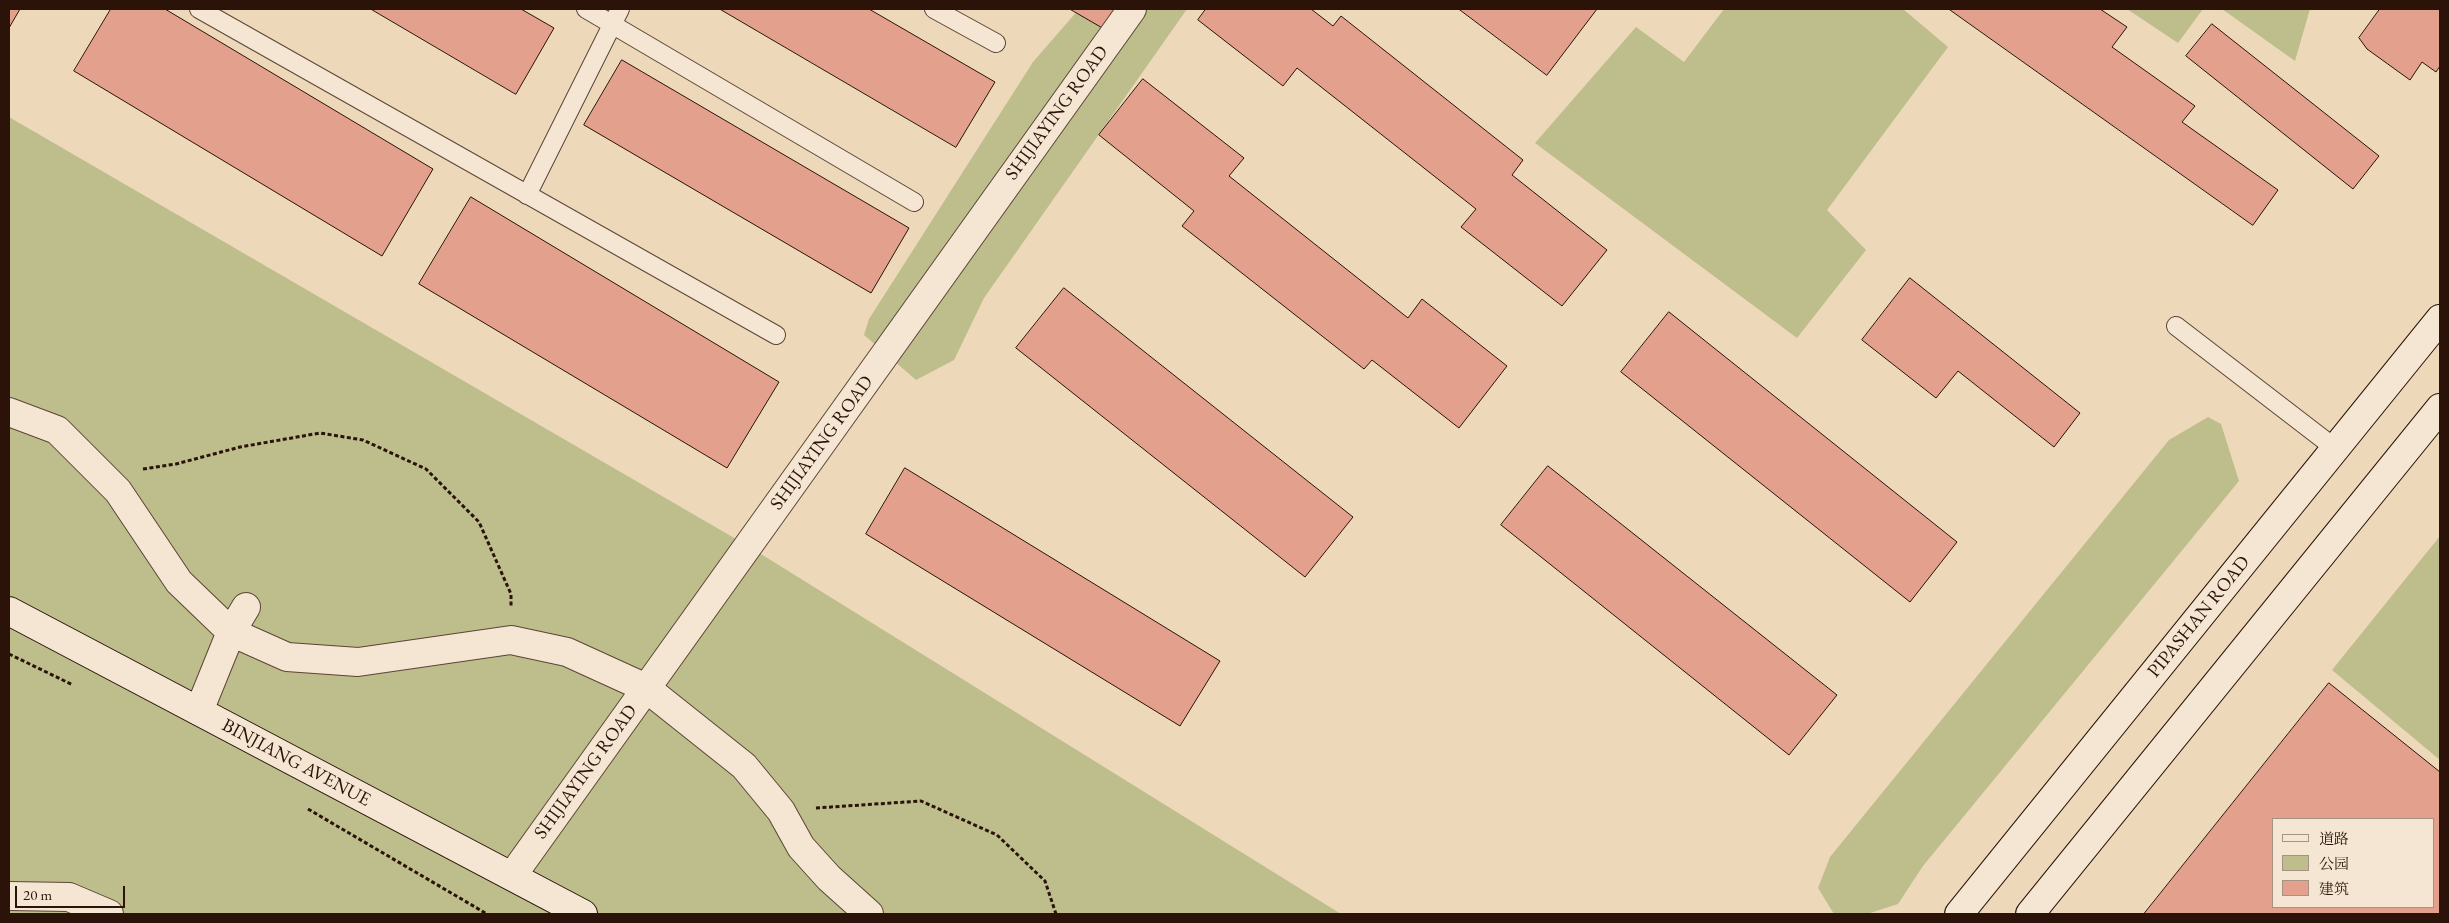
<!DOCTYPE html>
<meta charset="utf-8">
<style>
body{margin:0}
#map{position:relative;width:2449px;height:923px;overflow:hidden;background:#eed8ba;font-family:"EB Garamond","Noto Serif SC",serif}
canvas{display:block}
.frame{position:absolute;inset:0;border:10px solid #2b130a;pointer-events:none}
.legend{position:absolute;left:2272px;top:818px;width:162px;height:90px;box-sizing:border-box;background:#f4e6d2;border:1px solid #a49282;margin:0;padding:6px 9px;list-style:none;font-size:15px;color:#2b130a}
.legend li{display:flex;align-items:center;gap:10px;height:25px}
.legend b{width:25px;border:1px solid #a49282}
.scale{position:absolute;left:15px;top:886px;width:110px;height:22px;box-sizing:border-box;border:2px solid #2b130a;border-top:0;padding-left:6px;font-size:15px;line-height:18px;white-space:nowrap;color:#2b130a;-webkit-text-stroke:4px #f4e6d2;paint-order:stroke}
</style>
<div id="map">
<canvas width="2449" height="923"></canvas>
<div class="frame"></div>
<ul class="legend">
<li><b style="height:6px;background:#f4e6d2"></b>道路</li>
<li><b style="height:14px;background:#bdbe8c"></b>公园</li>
<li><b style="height:14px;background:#e3a08c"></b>建筑</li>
</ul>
<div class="scale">20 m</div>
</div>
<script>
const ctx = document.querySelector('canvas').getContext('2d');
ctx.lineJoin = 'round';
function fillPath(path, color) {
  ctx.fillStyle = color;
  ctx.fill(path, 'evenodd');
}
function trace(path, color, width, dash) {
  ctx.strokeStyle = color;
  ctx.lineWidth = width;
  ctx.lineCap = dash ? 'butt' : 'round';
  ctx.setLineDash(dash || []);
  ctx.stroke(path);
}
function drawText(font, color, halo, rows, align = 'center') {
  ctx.font = font + ' "EB Garamond",serif';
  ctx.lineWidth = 4.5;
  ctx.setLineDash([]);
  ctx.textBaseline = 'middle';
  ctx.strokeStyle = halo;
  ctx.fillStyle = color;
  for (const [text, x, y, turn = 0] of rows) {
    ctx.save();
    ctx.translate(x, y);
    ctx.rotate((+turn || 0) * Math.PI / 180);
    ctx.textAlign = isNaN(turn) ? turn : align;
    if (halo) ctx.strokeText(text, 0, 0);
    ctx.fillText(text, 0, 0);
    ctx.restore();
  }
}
const green = new Path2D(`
 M1079 9H1187L984 298 954 360 916 380 864 335 869 319 1033 62Z
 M1724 9H1903L1948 47 1827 210 1866 250 1797 338 1535 143 1636 27 1684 62Z
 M2127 9H2203L2178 43Z
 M2222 9H2310L2295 61Z
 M9 117 748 546 1341 914H9Z
 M2208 417 2221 424 2239 481 1923 866 1898 904 1867 914H1834L1818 888 1830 857 2169 440Z
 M2440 536V760L2332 670Z`);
const building = new Path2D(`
 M9 9H20L9 28Z
 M111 9H165L433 169 382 256 74 71Z
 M371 9H521L554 28 516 94Z
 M720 9H869L995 82 956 147Z
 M1070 9H1124L1110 32Z
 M1206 9H1311L1333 26 1341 16 1523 160 1512 175 1607 250 1562 306 1461 227 1476 209 1297 68 1283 86 1198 20Z
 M1459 9H1597L1547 75Z
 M1949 9H2100L2127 27 2112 47 2195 106 2182 122 2278 190 2253 225Z
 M2380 9H2440V66L2436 72 2422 62 2410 80 2367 49 2359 38Z
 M2212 24 2379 156 2353 189 2186 56Z
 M622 60 909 228 871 293 584 125Z
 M1143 79 1244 158 1229 176 1408 318 1422 299 1507 366 1459 428 1372 360 1364 369 1182 226 1194 211 1099 135Z
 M471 197 779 382 727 468 419 284Z
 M1910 278 2080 413 2054 447 1958 371 1936 398 1862 340Z
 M1064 288 1353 517 1305 577 1016 348Z
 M1669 312 1957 542 1910 602 1621 372Z
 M1548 466 1837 695 1789 755 1501 525Z
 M905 468 1220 661 1180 726 866 534Z
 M2329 683 2440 772V914H2144ZM2273 819H2433V907H2273Z`);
const path = new Path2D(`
 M143 469 176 464 240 447 320 433 363 440 426 469 479 522 511 594V607
 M9 654 73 685
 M816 808 921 801 997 835 1045 881 1056 914
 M308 809 487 914`);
const lane = new Path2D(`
 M199 9 776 335
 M586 9 914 202
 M934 9 996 43
 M527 195 620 9
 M2176 326 2336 449`);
const street = new Path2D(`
 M9 412 57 430 118 491 179 582 231 632 287 657 358 662 511 640 567 652 646 688 744 766 781 811 801 847 829 878 869 914
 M199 711 231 632 246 607
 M512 876 1132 9
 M9 896 69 897 109 914`);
const secondary = new Path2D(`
 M9 611 583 914
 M1959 914 2440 319
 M2030 914 2440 408`);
const streetNames = [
 ["SHIJIAYING ROAD",1057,113,-54],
 ["SHIJIAYING ROAD",822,443,-54],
 ["PIPASHAN ROAD",2199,617,-51],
 ["BINJIANG AVENUE",296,763,28],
 ["SHIJIAYING ROAD",586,772,-54]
];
fillPath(green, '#bdbe8c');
fillPath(building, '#e3a08c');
trace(building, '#2b130a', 1);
trace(lane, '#5c4436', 20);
trace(street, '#5c4436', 30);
trace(secondary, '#2b130a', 30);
trace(path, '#2b130a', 3, [4, 2.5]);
trace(lane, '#f4e6d2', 18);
trace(street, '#f4e6d2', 28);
trace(secondary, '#f4e6d2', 28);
drawText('19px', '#2b130a', '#f4e6d2', streetNames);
</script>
